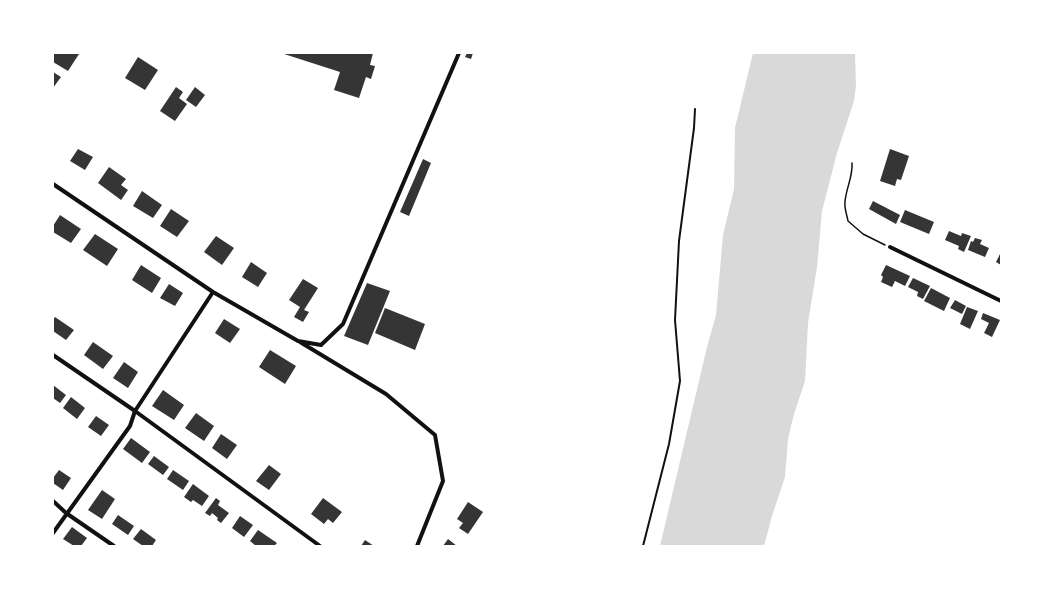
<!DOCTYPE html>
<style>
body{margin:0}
#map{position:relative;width:1054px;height:599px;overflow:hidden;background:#fff;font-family:"Alegreya Sans",sans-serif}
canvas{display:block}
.frame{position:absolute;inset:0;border:54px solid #fff;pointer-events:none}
</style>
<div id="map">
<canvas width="1054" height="599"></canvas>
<div class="frame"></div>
</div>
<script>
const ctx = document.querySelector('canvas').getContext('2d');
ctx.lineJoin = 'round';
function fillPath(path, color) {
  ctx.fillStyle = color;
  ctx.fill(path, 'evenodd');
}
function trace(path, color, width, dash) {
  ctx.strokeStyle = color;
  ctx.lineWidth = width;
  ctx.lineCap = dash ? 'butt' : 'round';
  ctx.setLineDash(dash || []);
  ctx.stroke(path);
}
const water = new Path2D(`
 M753 53H855L856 86 854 101 837 153 822 211 817 267 808 323 805 381 794 414 788 439 785 477 772 516 764 546H660L707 347 716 315 723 235 734 189 735 128Z`);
const building = new Path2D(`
 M54 53H77L79 54 68 71 53 62Z
 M281 53H373L370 65 375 66 371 79 366 77 359 98 334 90 340 72Z
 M467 53H473L471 59 465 57Z
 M138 57 158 70 145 90 125 78Z
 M53 72 61 77 53 88Z
 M176 87 183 92 179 98 187 104 175 121 160 111Z
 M195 87 205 95 196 107 186 100Z
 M78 149 93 157 85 170 70 161Z
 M890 149 909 156 901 180 897 179 895 186 880 181Z
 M423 159 431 163 409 216 400 212Z
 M109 167 126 179 121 185 128 190 121 200 98 183Z
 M142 191 162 205 153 218 133 206Z
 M873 201 900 215 896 224 869 209Z
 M171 209 189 221 177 237 160 226Z
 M905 210 934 222 929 234 900 222Z
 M60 215 81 229 71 243 53 232V226Z
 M949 231 961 236 962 233 971 236 964 252 958 249 959 246 945 240Z
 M95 234 118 249 107 266 83 250Z
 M216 236 234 248 222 265 204 252Z
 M975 238 982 240 980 244 989 248 985 257 968 250 971 241 973 242Z
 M1001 252V265L996 262Z
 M251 262 267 273 258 287 242 277Z
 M141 265 161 278 152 293 132 280Z
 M886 265 910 276 905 286 895 281 892 287 881 282 883 277 881 275Z
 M913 278 930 286 923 299 917 296 918 292 908 287Z
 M303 279 318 288 304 310 309 312 303 322 294 317 300 307 289 300Z
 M367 283 390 291 368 345 344 336Z
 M169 284 183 293 175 306 160 298Z
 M931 288 950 298 944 311 924 301Z
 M955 300 966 306 962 314 950 308Z
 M967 307 978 311 970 329 960 324Z
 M385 308 425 324 415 350 375 333Z
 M983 313 1000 320 992 337 984 333 989 323 981 319Z
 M55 317 74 330 66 340 53 331V320Z
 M224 319 240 329 230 343 215 333Z
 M93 342 113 356 103 369 84 355Z
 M270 350 296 366 285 384 259 367Z
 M124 362 138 372 128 388 113 378Z
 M53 385 66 395 60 403 53 398Z
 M163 390 184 405 174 420 152 406Z
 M71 397 85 408 77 419 63 408Z
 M196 413 214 426 204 441 185 428Z
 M96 416 109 425 101 436 88 427Z
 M221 434 237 445 227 459 212 448Z
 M131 438 150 452 142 463 123 449Z
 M154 456 169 467 163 475 148 464Z
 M269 465 281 474 269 490 256 481Z
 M59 470 71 478 63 490 53 483V478Z
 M173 470 189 481 183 490 167 479Z
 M193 484 209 496 202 506 193 500 191 502 184 497Z
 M102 490 115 499 102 519 88 510Z
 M216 498 220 501 218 505 229 513 221 523 217 520 218 518 212 513 210 516 205 513Z
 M323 498 342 512 333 523 328 519 324 524 311 514Z
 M468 502 483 512 468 534 459 528 463 523 457 519Z
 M118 515 134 526 128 535 112 524Z
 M240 516 253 525 244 537 232 528Z
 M72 527 87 538 81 546H74L63 539Z
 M141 529 156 540 152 546H143L133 539Z
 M258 530 277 543 274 546H256L250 541Z
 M448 539 457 546H443Z
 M365 540 374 546H361Z`);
const path = new Path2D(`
 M852 163C853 177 846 188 845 202 844 208 847 215 848 221L863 234 885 245`);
const service = new Path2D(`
 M643 546 669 444 680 381 675 320 679 241 694 128 695 109`);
const minor = new Path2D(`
 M53 184 213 292 298 341 321 345 343 324 459 53
 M890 247 1001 301
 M300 342 386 394 435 435 443 481 417 546
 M53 355 135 411 320 546
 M53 501 66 513 114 546
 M53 533 130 426 135 411 213 292`);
fillPath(water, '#d9d9d9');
fillPath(building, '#353535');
trace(path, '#111', 1.5);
trace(service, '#111', 2);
trace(minor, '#111', 4);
</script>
